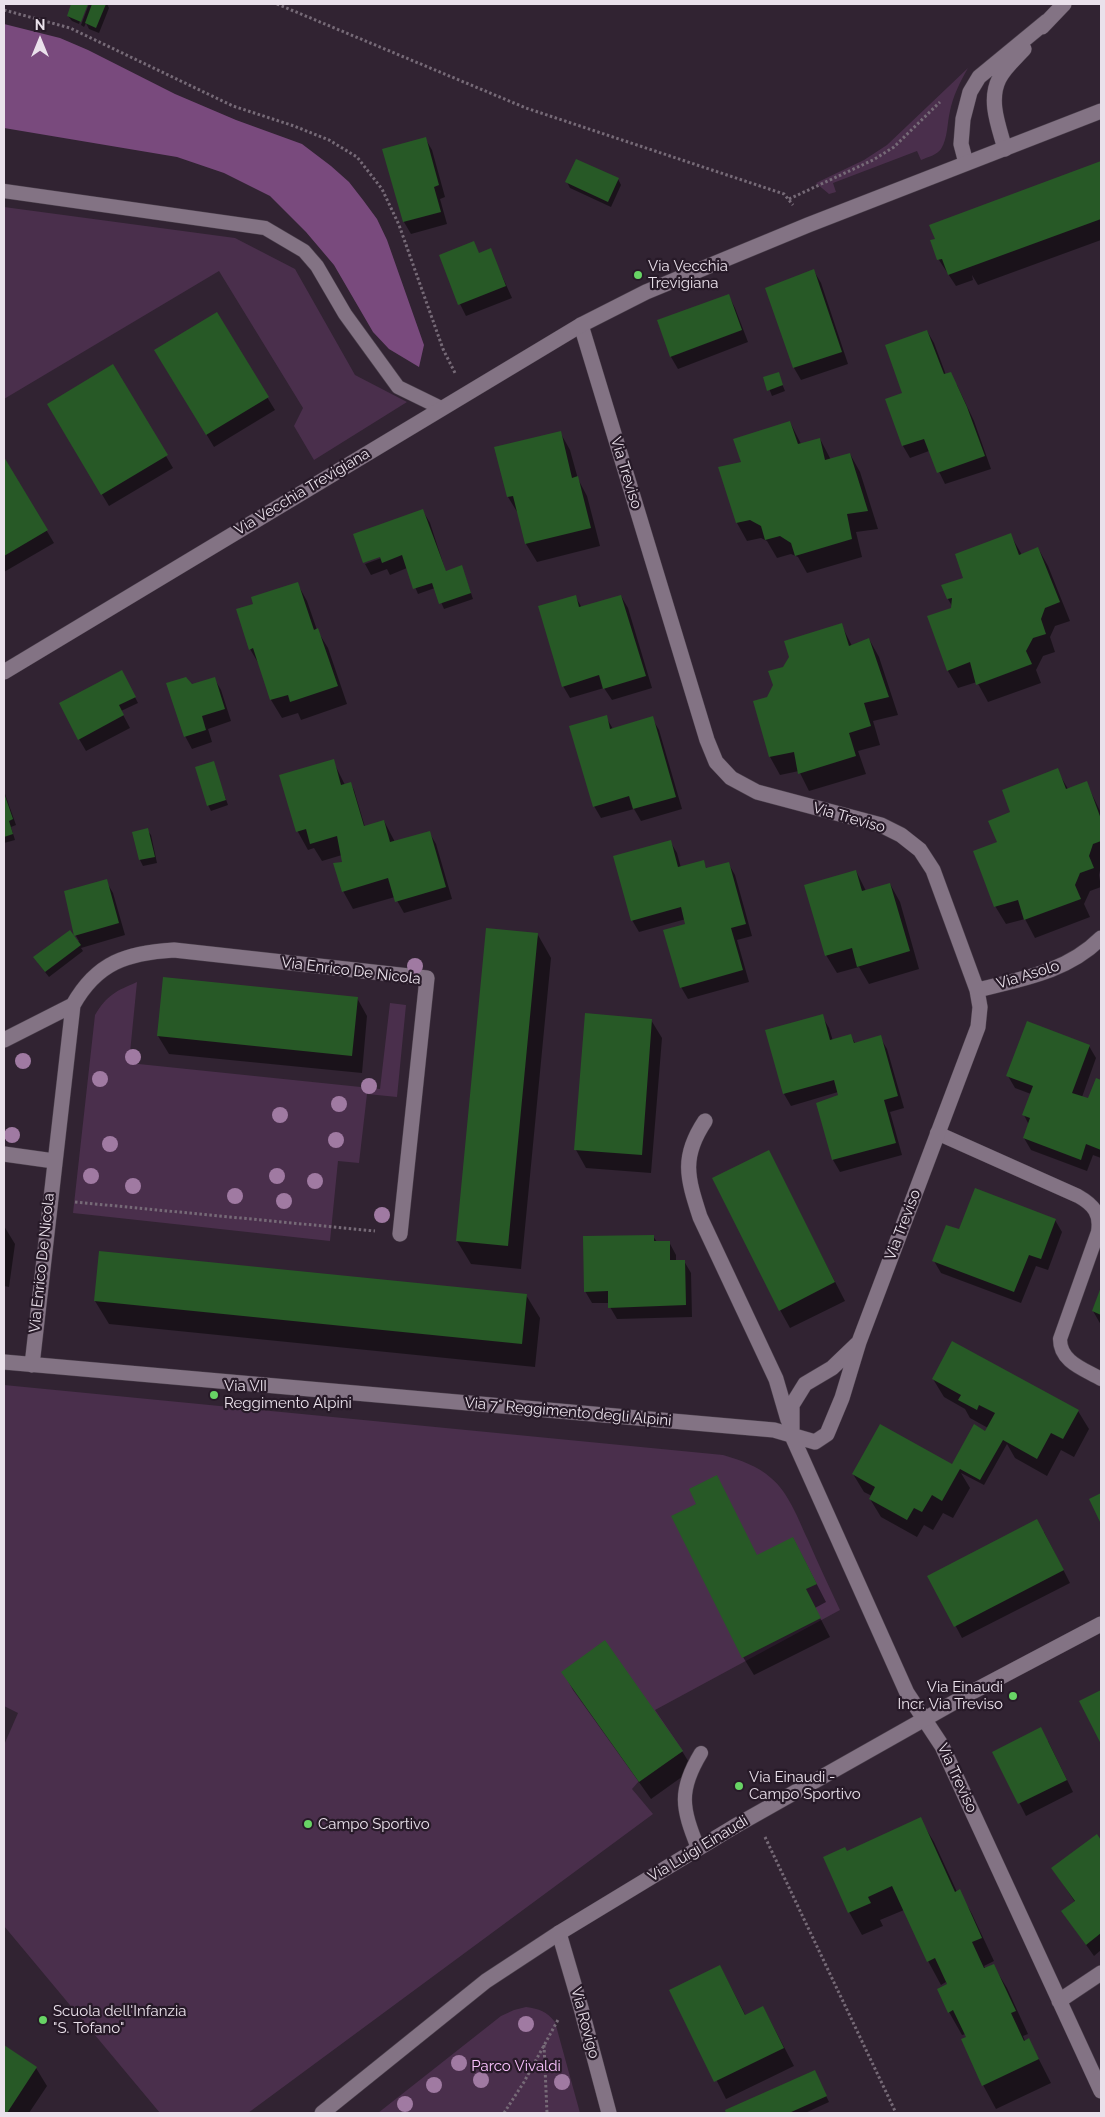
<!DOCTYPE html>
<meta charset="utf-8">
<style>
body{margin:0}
#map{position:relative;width:1105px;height:2117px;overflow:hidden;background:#312332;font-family:Raleway,sans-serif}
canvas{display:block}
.frame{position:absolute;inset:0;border:5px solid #eae1eb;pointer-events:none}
.north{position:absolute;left:15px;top:15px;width:50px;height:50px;-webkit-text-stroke:4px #271a28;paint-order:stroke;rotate:0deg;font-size:14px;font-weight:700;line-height:20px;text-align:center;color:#eae1eb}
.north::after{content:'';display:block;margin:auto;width:18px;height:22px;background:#eae1eb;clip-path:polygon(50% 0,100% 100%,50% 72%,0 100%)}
</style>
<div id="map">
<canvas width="1105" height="2117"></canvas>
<div class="frame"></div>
<div class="north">N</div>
</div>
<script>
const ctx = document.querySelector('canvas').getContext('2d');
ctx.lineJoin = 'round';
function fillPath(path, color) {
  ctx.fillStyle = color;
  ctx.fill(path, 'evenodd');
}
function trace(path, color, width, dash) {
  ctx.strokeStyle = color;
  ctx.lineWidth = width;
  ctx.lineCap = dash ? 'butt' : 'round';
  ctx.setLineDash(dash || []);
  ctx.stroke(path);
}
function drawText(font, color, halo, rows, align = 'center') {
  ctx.font = font + ' Raleway,sans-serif';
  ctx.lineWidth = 4.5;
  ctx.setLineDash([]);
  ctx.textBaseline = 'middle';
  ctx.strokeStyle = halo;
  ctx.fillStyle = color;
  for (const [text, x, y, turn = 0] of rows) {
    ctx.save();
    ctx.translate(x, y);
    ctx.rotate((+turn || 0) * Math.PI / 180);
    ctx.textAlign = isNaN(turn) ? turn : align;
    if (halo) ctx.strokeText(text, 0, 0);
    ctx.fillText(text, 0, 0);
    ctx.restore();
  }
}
const green = new Path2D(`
 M968 68C960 82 953 96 950 111 947 123 948 138 941 149 937 155 928 157 921 160L917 151 833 183 836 192 829 194 816 183 864 160 887 145Z
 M4 207 235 238 295 269 355 375 407 402 314 460 294 426 303 408 219 271 4 399Z
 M137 982 129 1063 380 1089 390 1003 406 1005 397 1097 367 1094 359 1163 338 1161 330 1241 73 1213 95 1015C107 995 116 991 137 982Z
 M4 1385 723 1455C740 1460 758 1466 771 1478 789 1493 798 1519 808 1540 818 1563 829 1587 840 1610L655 1710 683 1751 639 1781 632 1789 653 1814 248 2113H160L4 1926V1745L18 1713 4 1706Z
 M526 2007C540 2009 546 2011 555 2022L580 2113H378L501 2016 514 2010Z`);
const forest = new Path2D(`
 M4 24 60 38 88 50 175 94 236 120 302 144 331 166 349 182 363 200 377 219 387 240 424 345 419 367 389 349 373 332 334 265 306 232 270 196 224 173 177 157 4 128Z`);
const shadow = new Path2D(`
 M73 4H86L79 24 72 21 68 16Z
 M89 4H107L109 8 99 33 89 29 86 23 84 27 81 25Z
 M425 138 432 150 445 197 440 199 447 224 411 234 404 222Z
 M1101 162V240L978 285 972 275 973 280 956 286 939 260 932 241 936 240 951 218Z
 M618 179 621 185 611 207 570 188 567 182Z
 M490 249 512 298 466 316 460 304 479 254Z
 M814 271 821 283 848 364 801 380 794 368 767 289Z
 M729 296 735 308 748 342 678 369 671 357 658 320Z
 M216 314 275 410 214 447 163 362Z
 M927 331 934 343 946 375 957 385 974 421 991 469 945 484 929 451 910 458 903 446 887 400 904 393Z
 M113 366 173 468 109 506 59 423Z
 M778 374 785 391 772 396 765 378Z
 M790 422 801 444 820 439 831 460 850 454 860 472 878 529 856 532 862 557 807 573 798 557 791 554 777 558 767 541 761 538 747 541 737 523 742 463Z
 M560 432 570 450 578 479 587 496 600 546 537 562 526 544 519 515 508 497Z
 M4 459 54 543 4 572Z
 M423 511 430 523 446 572 464 573 473 599 444 609 435 588 418 594 407 568 390 575 387 569 371 575 365 564 387 556 386 554 364 561V563L354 535Z
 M1010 534 1022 555 1038 548 1048 566 1070 621 1055 626 1050 637 1055 652 1043 656 1036 670 1041 683 988 702 977 682 958 688 948 671 952 606 948 599 964 578Z
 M297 583 307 601 317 630 328 648 347 704 301 720 298 713 282 718 271 700 260 666 250 649 254 604Z
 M575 596 582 608 621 596 628 608 652 688 612 700 604 688 570 698 563 686Z
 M841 624 852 646 869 639 879 657 898 715 873 721 880 745 858 751 866 774 809 791 799 771 780 775 770 757 754 702 768 698 784 668Z
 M122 672 138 703 121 711 130 728 86 751 79 739Z
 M214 678 221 690 231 721 208 729 212 742 192 749 185 736 191 686Z
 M606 717 613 729 652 718 659 730 682 809 641 821 634 809 601 818 594 806Z
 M333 761 345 785 351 784 354 790 365 827 384 821 395 842 429 832 436 844 452 899 404 913 395 897 353 909 343 891 342 855 322 861 314 848 308 850 298 832 281 776Z
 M213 763 228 805 211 811 208 805Z
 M1057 770 1068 789 1086 782 1101 813V866L1099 875 1101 887 1090 891 1084 904 1090 917 1035 938 1025 919 1006 924 995 906 998 842 1012 812Z
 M4 791 16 825 11 827 15 840 4 843Z
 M147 830 151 835 157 863 143 866 140 860 134 833Z
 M670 841 677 853 681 868 703 861 707 869 728 863 735 875 752 936 737 940 749 982 688 999 681 987 687 924 686 919 639 932 632 920Z
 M856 871 866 891 890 884 900 902 919 969 869 984 859 967 837 973 826 955Z
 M106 881 113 893 125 935 81 948 83 951 49 977 38 963 79 941 76 936 66 892Z
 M538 935 551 958 521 1269 471 1264 457 1241Z
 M357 998 367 1016 362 1073 169 1054 158 1036Z
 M586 1015 651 1020 662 1038 651 1173 586 1168 576 1150Z
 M822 1016 829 1028 833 1041 851 1036 855 1043 880 1037 887 1049 904 1108 890 1112 902 1155 840 1172 833 1160 818 1104 839 1095 838 1092 791 1106 784 1094Z
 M1089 1046 1096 1058 1082 1097 1089 1100 1097 1080 1101 1081V1158L1093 1155 1087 1171 1031 1150 1024 1138 1029 1125 1024 1115 1031 1094 1015 1088 1008 1076Z
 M768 1152 845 1301 790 1328 780 1310Z
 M1055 1220 1062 1232 1048 1270 1036 1266 1021 1303 941 1273 934 1261 960 1231Z
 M4 1226 15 1244 9 1287 4 1286Z
 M653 1236 657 1242H669L676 1255V1261H684L691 1273 692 1317 617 1319 610 1307V1303H592L585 1291Z
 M1101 1290V1325L1093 1311Z
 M526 1295 540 1318 535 1367 109 1324 95 1301Z
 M933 1379 1078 1411 1089 1429 1074 1457 1061 1450 1047 1476 1015 1458 1007 1444 984 1485 961 1473 970 1488 953 1518 943 1513 933 1530 924 1525 917 1537 881 1517 870 1499 872 1496 864 1492 853 1474 952 1466 986 1432 988 1428 970 1418 965 1409 944 1397Z
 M1044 1532 1070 1583 962 1638 929 1576Z
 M793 1538 826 1602 815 1608 830 1637 754 1675 743 1657 757 1556Z
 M563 1672 682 1751 693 1769 651 1799 573 1690Z
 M1048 1741 1073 1792 1026 1816 994 1752Z
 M920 1819 934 1842 957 1892 959 1891 972 1914 994 1961 984 1966 986 1969 993 1965 1007 1988 1028 2034 1023 2036 1025 2041 1029 2040 1051 2083 996 2109 983 2085 966 2034 962 2035 949 2012 948 1985 946 1982 941 1985 928 1961 904 1910 880 1920 883 1926 862 1935 849 1912 847 1853Z
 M1097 1836 1101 1842V1950L1094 1956 1062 1911 1075 1902 1053 1869Z
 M720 1966 746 2016 763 2007 794 2066 726 2099 671 1990Z
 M4 2047 36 2068 47 2086 29 2113H4Z
 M817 2077 829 2102 805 2113H728L726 2111Z`);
const building = new Path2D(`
 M71 4H88L81 22 67 16Z
 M92 4H106L96 28 85 23Z
 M426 137 439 185 434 187 441 212 403 222 382 149Z
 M576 159 619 178 608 202 565 182Z
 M1101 161V219L948 275 942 259 937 260 930 240 935 239 929 225Z
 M474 241 479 253 491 248 506 286 458 305 439 255Z
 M814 269 842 352 793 368 765 288Z
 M729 294 742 330 670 357 657 320Z
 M217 312 269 397 206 435 154 350Z
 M927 330 944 374 951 372 967 407 985 456 937 473 924 439 902 446 885 399 902 393 885 345Z
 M113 364 168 455 101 495 47 404Z
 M779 372 783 385 767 391 763 377Z
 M790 421 798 444 820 438 825 460 850 453 868 511 847 514 852 539 795 556 791 543 780 536 765 540 761 526 750 520 736 523 718 467 741 462 733 439Z
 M561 431 572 478 578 476 591 528 525 544 513 496 507 497 494 447Z
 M4 457 48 530 4 556Z
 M423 509 446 571 462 565 471 593 439 604 432 583 413 589 402 555 382 563 380 557 363 563 353 534Z
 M1011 533 1019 555 1038 547 1060 602 1045 608 1041 619 1046 634 1033 638 1026 651 1032 664 976 685 970 662 947 671 927 616 951 608 952 598 947 599 941 585 963 578 955 554Z
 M298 582 314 630 318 628 338 686 290 702 288 695 270 700 253 648 249 650 236 609 253 604 251 597Z
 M576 595 579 607 621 595 646 676 603 689 599 675 562 687 538 606Z
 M842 623 849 646 869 638 889 697 864 703 871 726 849 733 856 756 798 774 794 752 769 757 753 701 767 697 773 685 768 671 783 667 789 657 784 641Z
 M122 670 136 697 119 705 124 715 78 740 59 703Z
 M186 677 192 684 215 677 225 709 202 716 206 730 184 737 166 683Z
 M607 715 610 729 653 716 676 797 633 809 629 796 593 807 569 726Z
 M334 759 341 785 351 782 364 826 384 820 390 842 430 831 446 887 395 902 388 878 342 892 333 863 342 862 337 836 310 844 306 829 296 832 279 775Z
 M214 761 226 800 207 806 195 767Z
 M1058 768 1066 789 1087 781 1101 819V841L1093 844 1089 856 1094 868 1080 873 1075 885 1081 899 1024 920 1018 900 994 907 973 851 997 842 988 821 1010 812 1002 790Z
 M4 793 13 819 9 821 13 834 4 837Z
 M148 828 155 857 139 860 132 832Z
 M671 840 678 867 704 860 706 868 729 862 746 924 731 928 743 970 680 988 663 930 685 924 681 907 631 921 613 856Z
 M856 870 862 891 890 883 910 951 857 967 852 948 825 956 804 885Z
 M107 879 119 923 74 936 64 891Z
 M486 928 538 933 508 1246 456 1241Z
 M70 930 81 945 45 972 33 957Z
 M163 977 358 997 352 1056 157 1036Z
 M585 1013 652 1019 642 1155 574 1150Z
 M823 1014 830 1040 851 1034 854 1043 881 1035 898 1096 884 1100 896 1143 832 1160 816 1103 838 1095 834 1080 783 1094 765 1030Z
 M1027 1021 1090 1045 1072 1093 1088 1098 1096 1078 1101 1080V1150L1086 1144 1081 1160 1023 1138 1030 1118 1022 1115 1033 1086 1006 1076Z
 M769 1150 835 1282 779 1311 712 1178Z
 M975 1188 1056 1219 1041 1259 1029 1255 1014 1292 932 1261 946 1225 959 1229Z
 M654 1235V1241H670V1260H685L686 1305 608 1308V1291L584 1292 583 1236Z
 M99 1251 527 1294 522 1344 94 1301Z
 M1101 1287V1315L1092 1311Z
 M952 1341 1079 1410 1063 1439 1051 1433 1037 1459 1003 1440 980 1480 960 1469 942 1501 932 1495 922 1512 914 1508 907 1520 869 1499 875 1487 852 1474 880 1424 952 1464 974 1424 985 1431 995 1413 979 1405 977 1410 958 1400 961 1395 932 1379Z
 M717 1475 757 1555 793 1537 817 1584 806 1589 821 1618 742 1658 671 1516 696 1504 689 1489Z
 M1101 1493V1524L1089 1499Z
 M1037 1519 1064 1570 954 1627 927 1576Z
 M605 1640 683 1751 639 1782 561 1672Z
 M1101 1690V1744L1079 1701Z
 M1041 1727 1067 1780 1018 1804 992 1752Z
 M921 1817 955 1892 960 1889 982 1938 972 1942 984 1968 994 1964 1016 2011 1011 2013 1024 2041 1029 2038 1039 2059 982 2086 961 2039 966 2037 953 2010 948 2013 937 1989 947 1984 935 1958 927 1962 892 1886 868 1897 871 1903 848 1913 823 1857 845 1847 847 1851Z
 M1097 1834 1101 1840V1933L1086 1945 1061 1911 1075 1901 1051 1868Z
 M720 1965 745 2015 763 2006 784 2048 714 2082 669 1990Z
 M4 2045 37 2067 7 2113H4Z
 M815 2070 827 2096 789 2113H726L725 2110Z`);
const path = new Path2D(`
 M277 4 526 108 784 194 793 205
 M4 10 70 28 233 106 294 126 329 140 357 157 382 189 399 225 443 349 455 373
 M789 199 873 160 894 147 940 102
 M75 1202 375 1231
 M765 1837 896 2113
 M544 2045 547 2113
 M504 2113 524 2082 559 2018`);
const service = new Path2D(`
 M4 191 265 228 304 251 317 266 345 314 398 387 441 408
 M937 1133 1078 1196C1094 1205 1101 1214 1098 1232L1060 1339C1060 1362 1084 1369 1101 1379
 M698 1848C682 1808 678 1791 701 1753`);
const minor = new Path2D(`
 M1042 27 1064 4
 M1005 149C999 127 988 101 999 79 1004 68 1016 58 1024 49
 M966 163 961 144 963 119 970 92 979 77 1047 21
 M977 990C1022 979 1067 972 1101 938
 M4 1040 73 1005
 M705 1121C681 1157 687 1177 700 1217L776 1379 788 1420
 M4 1154 54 1161
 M857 1344 832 1368 805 1384 792 1405V1436L907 1693 942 1746 1101 2091
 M4 1362 774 1430 815 1442 827 1434 842 1398 859 1342 978 1027 980 1007 977 990 933 870 920 850 901 835 881 825 757 792 731 778 716 762 707 740 581 325
 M32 1365 73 1005C97 962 127 953 174 950L427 978 400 1234
 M559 1933 581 2008 609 2113
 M1059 2001 1101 1973`);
const tertiary = new Path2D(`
 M4 672 581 325 646 292 808 225 1101 111
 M322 2113 486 1981 559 1933 737 1825 976 1690 1101 1624`);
const trees = [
 [415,966],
 [133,1057],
 [23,1061],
 [100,1079],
 [369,1086],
 [339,1104],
 [280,1115],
 [12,1135],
 [336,1140],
 [110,1144],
 [91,1176],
 [277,1176],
 [315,1181],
 [133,1186],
 [235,1196],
 [284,1201],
 [382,1215],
 [526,2024],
 [459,2063],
 [481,2080],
 [562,2082],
 [434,2085],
 [405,2104]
];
const markers = [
 [638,275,5,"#68d465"],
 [214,1395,5,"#68d465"],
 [1013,1696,5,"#68d465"],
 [739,1786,5,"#68d465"],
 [308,1824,5,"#68d465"],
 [43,2020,5,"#68d465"]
];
const poiNames = [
 ["Via Vecchia",648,266],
 ["Trevigiana",648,283],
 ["Via VII",224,1386],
 ["Reggimento Alpini",224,1403],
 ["Via Einaudi",1003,1687,"right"],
 ["Incr. Via Treviso",1003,1704,"right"],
 ["Via Einaudi -",749,1777],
 ["Campo Sportivo",749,1794],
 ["Campo Sportivo",318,1824],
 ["Scuola dell'Infanzia",53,2011],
 ["\"S. Tofano\"",53,2028]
];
const streetNames = [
 ["Via Treviso",626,473,73],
 ["Via Vecchia Trevigiana",302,492,-31],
 ["Via Treviso",849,818,16],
 ["Via Enrico De Nicola",351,971,7],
 ["Via Asolo",1028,975,-17],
 ["Via Treviso",903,1225,-69],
 ["Via Enrico De Nicola",42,1263,-84],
 ["Via 7° Reggimento degli Alpini",568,1412,5],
 ["Via Treviso",957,1778,65],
 ["Via Luigi Einaudi",698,1849,-31],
 ["Via Rovigo",585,2023,75]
];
const parkNames = [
 ["Parco Vivaldi",516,2066]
];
fillPath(green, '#4a2f4c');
fillPath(forest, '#794a7d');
fillPath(shadow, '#0007');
fillPath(building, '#275926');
trace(service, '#4a3f4b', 15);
trace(minor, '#4a3f4b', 16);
trace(tertiary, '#4a3f4b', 16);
trace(path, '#766a77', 3, [2.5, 2.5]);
trace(service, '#837384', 14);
trace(minor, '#837384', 15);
trace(tertiary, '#837384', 15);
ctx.fillStyle = '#a07aa2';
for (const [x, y] of trees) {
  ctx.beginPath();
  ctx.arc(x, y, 8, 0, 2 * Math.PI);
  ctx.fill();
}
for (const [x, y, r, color] of markers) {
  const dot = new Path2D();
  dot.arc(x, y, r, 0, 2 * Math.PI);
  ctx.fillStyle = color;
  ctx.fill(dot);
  trace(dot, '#271a28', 2);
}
drawText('15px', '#eae1eb', '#271a28', poiNames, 'left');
drawText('15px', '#eae1eb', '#271a28', streetNames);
drawText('15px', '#fac2fe', '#271a28', parkNames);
</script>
